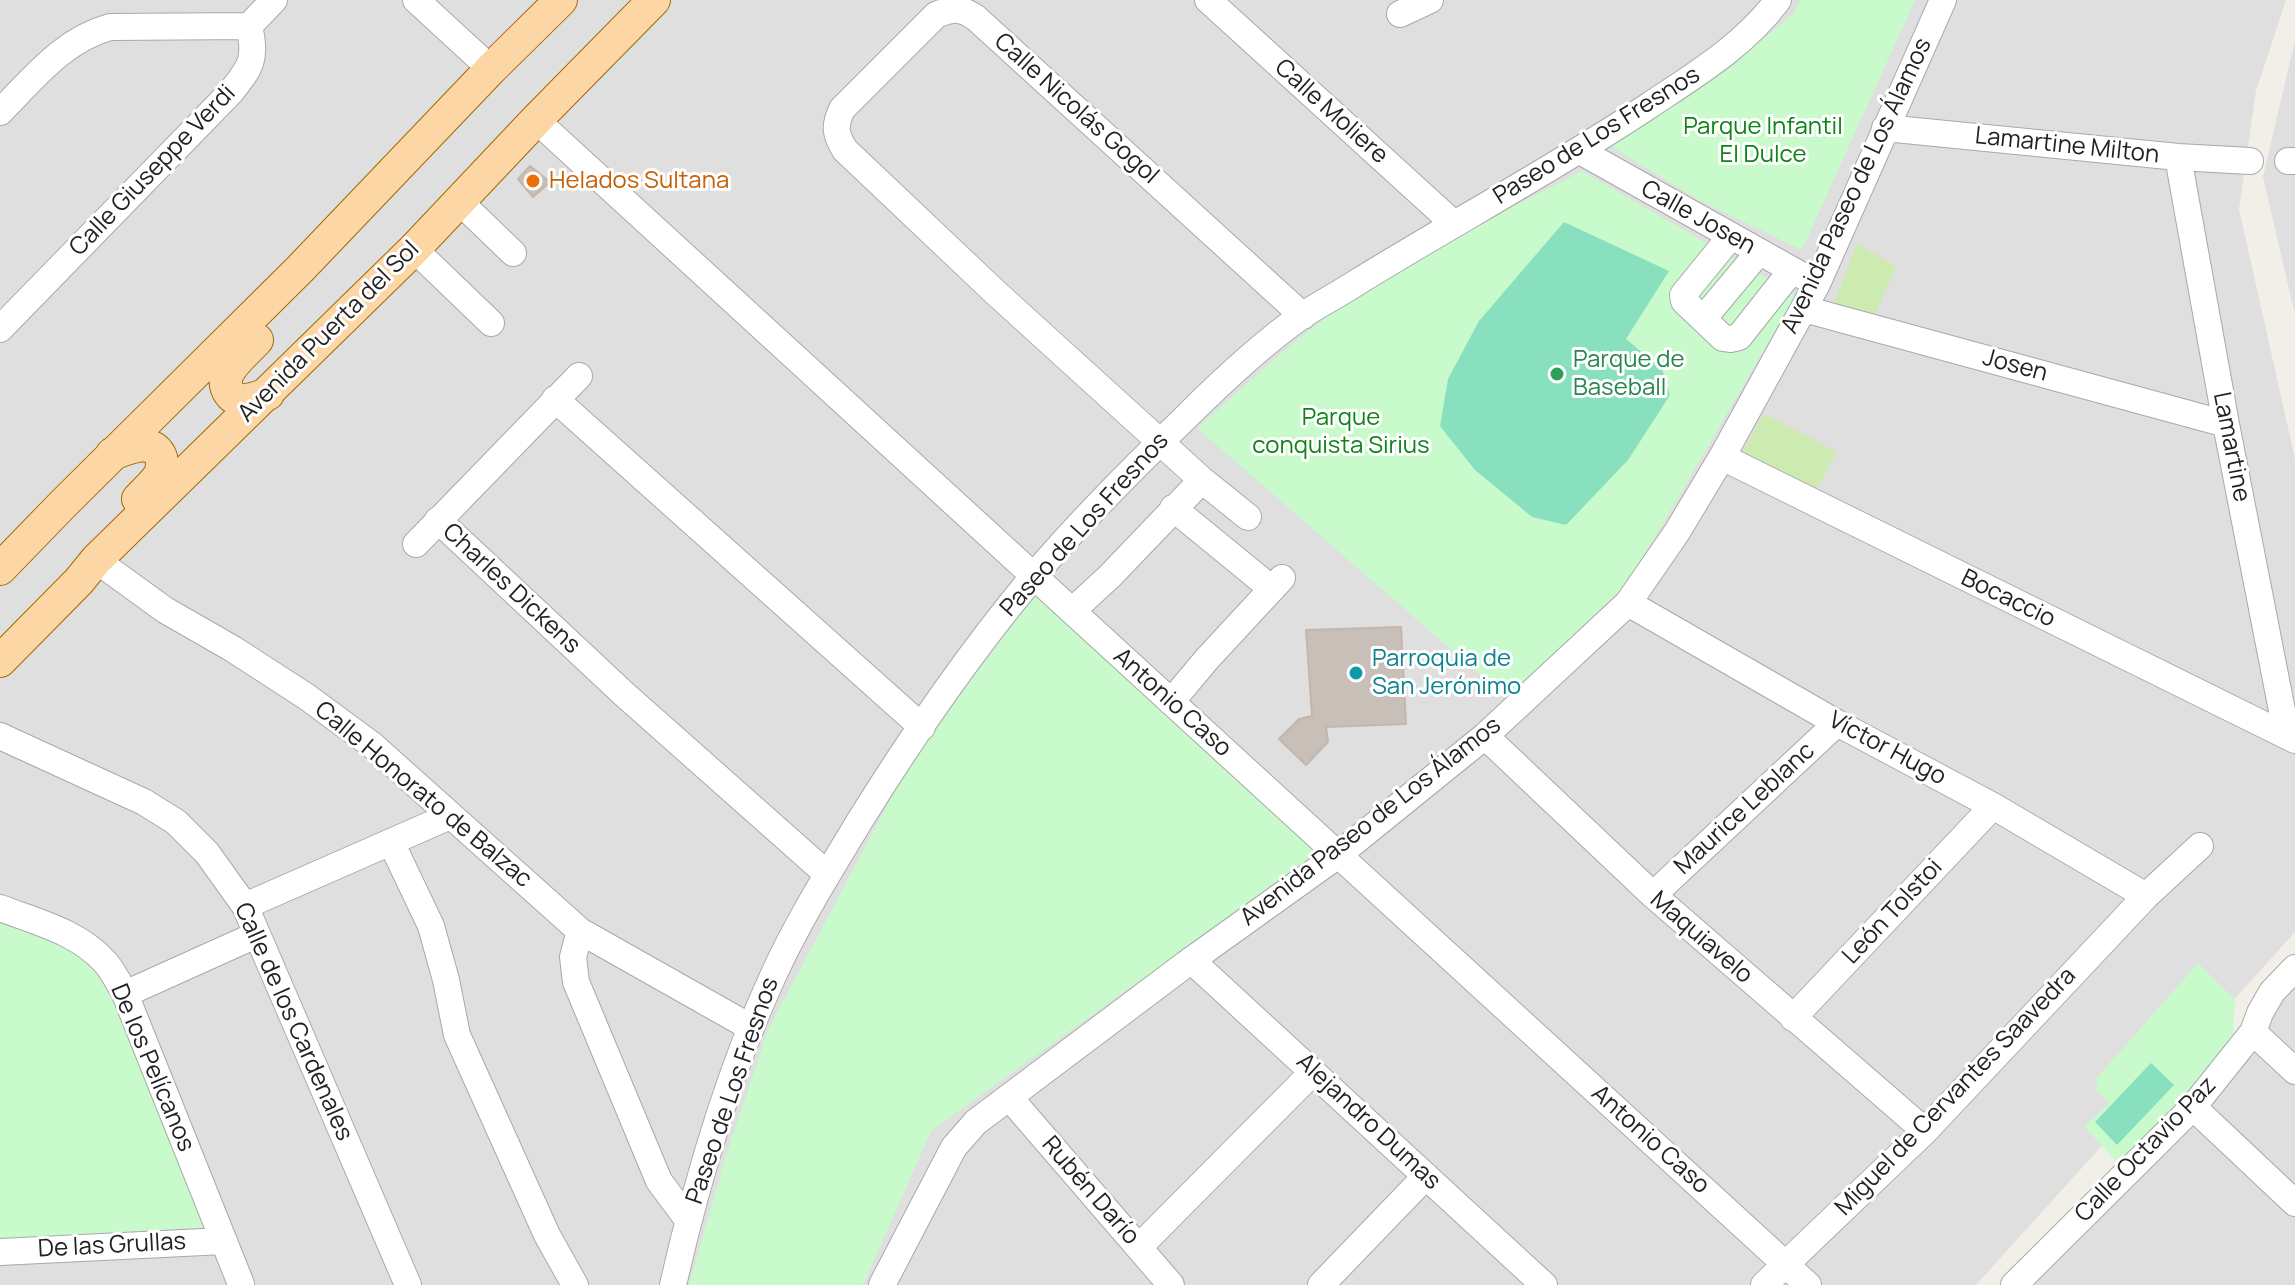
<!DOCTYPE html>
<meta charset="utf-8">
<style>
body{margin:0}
canvas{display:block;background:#f2efe9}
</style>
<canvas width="2295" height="1285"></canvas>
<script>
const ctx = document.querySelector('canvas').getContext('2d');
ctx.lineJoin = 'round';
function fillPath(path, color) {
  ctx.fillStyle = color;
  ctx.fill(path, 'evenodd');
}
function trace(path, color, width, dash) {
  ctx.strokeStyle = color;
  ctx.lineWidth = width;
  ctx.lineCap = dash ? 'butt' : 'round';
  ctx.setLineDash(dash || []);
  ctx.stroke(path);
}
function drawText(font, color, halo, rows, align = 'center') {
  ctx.font = font + ' Manrope,sans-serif';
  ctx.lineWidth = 6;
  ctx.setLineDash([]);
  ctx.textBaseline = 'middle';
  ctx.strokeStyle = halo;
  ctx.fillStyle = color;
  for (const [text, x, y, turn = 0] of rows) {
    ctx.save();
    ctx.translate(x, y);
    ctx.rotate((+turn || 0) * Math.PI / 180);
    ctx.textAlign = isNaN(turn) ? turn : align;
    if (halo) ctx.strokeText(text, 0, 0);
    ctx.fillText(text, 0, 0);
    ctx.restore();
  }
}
const residential = new Path2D(`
 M0 0H2286L2256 91 2239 209 2295 459V932L1976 1285H0Z
 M2295 40V315L2263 177Z
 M2295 987V1285H2033L2178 1141 2236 1067 2280 1001Z`);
const grass = new Path2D(`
 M1857 243 1896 267 1873 319 1831 311Z
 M1764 414 1837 452 1816 490 1742 452Z`);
const park = new Path2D(`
 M1800 0H1915L1802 250 1699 200 1604 142 1729 67 1794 13Z
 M1582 171 1796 295 1630 580 1509 700 1197 428C1252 380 1305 328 1367 288 1435 243 1510 209 1582 171Z
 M1034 593 1319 852 931 1131 863 1285H689L726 1156 768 1030 906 770Z
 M0 919 76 952C120 992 137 1061 160 1115 176 1152 194 1190 211 1227L0 1239Z
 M2198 963 2235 1000 2233 1039 2182 1103 2119 1165 2084 1126 2110 1103 2096 1091 2098 1084 2095 1080Z`);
const pitch = new Path2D(`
 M1564 222 1669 271 1626 339 1662 369 1670 395 1628 460 1566 525 1532 517 1475 470 1440 426 1448 379 1479 321Z
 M2151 1063 2174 1085 2117 1145 2095 1122Z`);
const building = new Path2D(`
 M530 166 550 182 533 197 518 179Z
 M1401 627 1406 724 1326 727 1328 742 1306 765 1279 739 1299 719 1312 716 1306 630Z`);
const minor = new Path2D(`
 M416 0 491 69
 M1208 0 1453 223
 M1400 14 1430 0
 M249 26 274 0
 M0 112C34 78 63 40 110 27L249 26
 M536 120 1808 1285
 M1885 128 2178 157 2250 161
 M1580 151 1817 284
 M2178 157 2226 424 2287 736
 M2288 161H2295
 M459 201 513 253
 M1731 236 1683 295 1684 301 1723 338 1730 339 1739 337 1792 270
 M414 249 491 323
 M1804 309 2226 424
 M1703 319 1759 252
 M0 329 230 93C251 67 257 59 249 26
 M555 399 922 727
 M1722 457 2295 740
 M1173 508 1272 589
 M1248 517 1202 480 996 293 845 150C835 134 834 126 842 109L936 15C953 8 960 7 976 18L1303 316
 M438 520 624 694 827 874
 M416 544 579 376
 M96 560 165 610 233 649 307 697 372 745 580 931 750 1027
 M1628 603 1837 723 1993 806 2146 896
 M1072 611 1110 576 1202 480
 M1171 702 1207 659 1282 578
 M0 736 144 802 176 822 207 853 245 906 408 1285
 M1485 736 1653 895 1925 1131
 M391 842 431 926 446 980 457 1035 547 1235 575 1285
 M1653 895 1837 723
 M245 906 450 816
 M0 908C37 922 78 932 105 962 113 971 119 983 125 994L241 1284
 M580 931 573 957 576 982 659 1181 688 1220
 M1191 960 1544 1285
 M125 994 256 935
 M1793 1018 1993 806
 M2253 1032 2295 1071
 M1009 1097 1171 1285
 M2193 1107 2295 1203
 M1139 1247 1313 1072
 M0 1252 224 1241
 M673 1285C697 1180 728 1074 773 976 797 923 829 872 859 822 911 738 969 654 1032 578 1079 522 1131 470 1184 419 1221 382 1260 345 1303 315 1320 304 1339 294 1356 283 1453 223 1554 169 1650 105 1695 75 1745 45 1778 0
 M882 1285 954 1147 976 1122 1186 964 1338 855 1485 736 1628 603 1677 532 1722 457 1817 284 1943 0
 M1321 1285 1426 1176
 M1764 1285 1925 1131 2146 896 2200 846
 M2014 1285 2193 1107 2253 1032 2260 1013 2272 992 2295 968`);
const major = new Path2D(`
 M257 340C248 350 234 361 228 373 225 379 225 385 228 391 237 407 255 398 268 394
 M112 454C127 449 150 437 160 455 163 461 162 468 160 474 155 483 145 491 138 499
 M0 569 63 504 300 269 491 69 561 0
 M0 661 79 581 96 560 414 249 536 120 654 0`);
const markers = [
 [533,181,8,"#e8710a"],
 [1557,374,8,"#2e9e5b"],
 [1356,673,8,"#0f9aa8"]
];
const streetNames = [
 ["Calle Nicolás Gogol",1076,109,42],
 ["Calle Moliere",1331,112,42],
 ["Paseo de Los Fresnos",1597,136,-32],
 ["Lamartine Milton",2067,146,6],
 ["Calle Giuseppe Verdi",153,171,-46],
 ["Avenida Paseo de Los Álamos",1857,186,-65],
 ["Calle Josen",1698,218,29],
 ["Avenida Puerta del Sol",329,332,-45],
 ["Josen",2015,366,15],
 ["Lamartine",2231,447,79],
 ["Paseo de Los Fresnos",1085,525,-48],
 ["Charles Dickens",511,589,43],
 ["Bocaccio",2008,599,26],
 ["Antonio Caso",1172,703,42],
 ["Víctor Hugo",1887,749,28],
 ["Calle Honorato de Balzac",423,795,40],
 ["Maurice Leblanc",1745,809,-43],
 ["Avenida Paseo de Los Álamos",1371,822,-38],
 ["León Tolstoi",1893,912,-47],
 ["Maquiavelo",1701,938,41],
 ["Calle de los Cardenales",293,1022,66],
 ["De los Pelícanos",152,1068,67],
 ["Paseo de Los Fresnos",733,1091,-71],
 ["Miguel de Cervantes Saavedra",1956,1092,-46],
 ["Alejandro Dumas",1368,1122,43],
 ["Antonio Caso",1650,1140,42],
 ["Calle Octavio Paz",2146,1150,-46],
 ["Rubén Darío",1090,1191,49],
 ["De las Grullas",112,1246,-3]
];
const parkNames = [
 ["Parque Infantil",1763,127],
 ["El Dulce",1763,155],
 ["Parque",1341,418],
 ["conquista Sirius",1341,446]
];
const foodNames = [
 ["Helados Sultana",549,181]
];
const leisureNames = [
 ["Parque de",1573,360],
 ["Baseball",1573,388]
];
const cultureNames = [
 ["Parroquia de",1372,659],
 ["San Jerónimo",1372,687]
];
fillPath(residential, '#e0dfdf');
fillPath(grass, '#cdebb0');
fillPath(park, '#c8facc');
fillPath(pitch, '#88e0be');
fillPath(building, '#c7bfb8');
trace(building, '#c4b6ab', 2);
trace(minor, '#a9a9a9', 28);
trace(major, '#a06b00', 34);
trace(minor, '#fff', 26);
trace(major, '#fcd6a4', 32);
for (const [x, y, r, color] of markers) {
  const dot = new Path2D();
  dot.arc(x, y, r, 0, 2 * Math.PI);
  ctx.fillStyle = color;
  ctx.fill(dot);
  trace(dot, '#fff', 3);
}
drawText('24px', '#222', '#fff', streetNames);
drawText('24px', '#0c8416', '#fff', parkNames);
drawText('24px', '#c56008', '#fff', foodNames, 'left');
drawText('24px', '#27864d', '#fff', leisureNames, 'left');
drawText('24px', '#0d838f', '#fff', cultureNames, 'left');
</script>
